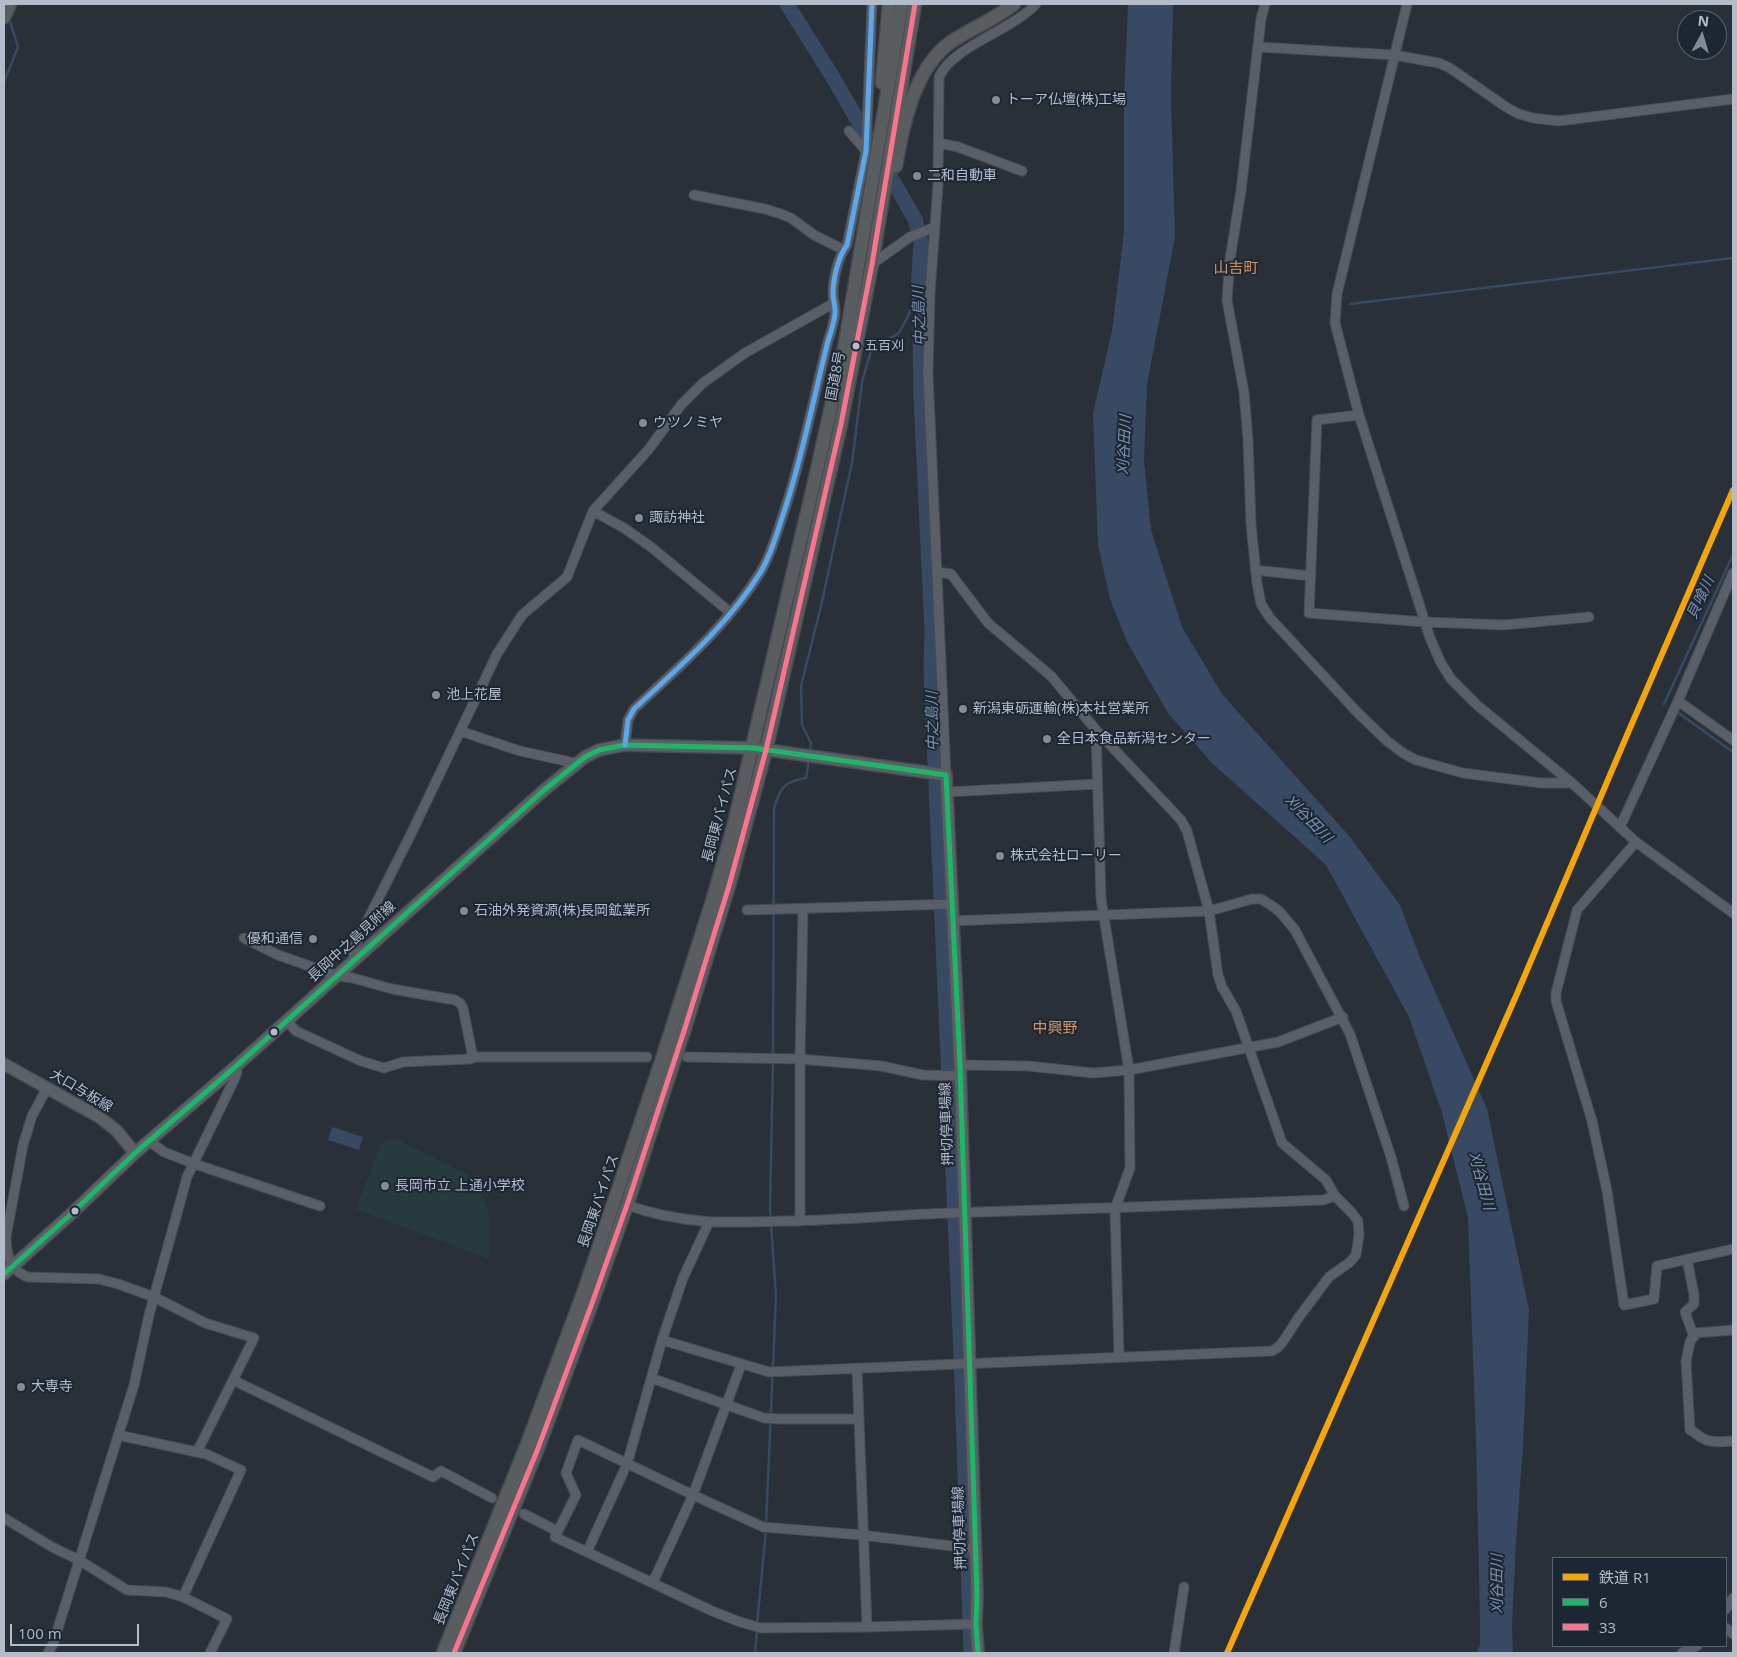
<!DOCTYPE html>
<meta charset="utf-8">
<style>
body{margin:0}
#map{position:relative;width:1737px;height:1657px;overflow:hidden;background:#2a3038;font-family:"Open Sans","Noto Sans JP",sans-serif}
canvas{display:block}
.frame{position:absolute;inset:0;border:5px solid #b4bcc9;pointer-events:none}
.legend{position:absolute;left:1552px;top:1557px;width:175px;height:90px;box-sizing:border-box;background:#1d2633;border:1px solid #59626f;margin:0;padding:6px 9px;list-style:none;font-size:15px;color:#b4bcc9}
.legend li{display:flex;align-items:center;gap:10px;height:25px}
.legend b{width:25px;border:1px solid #59626f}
.north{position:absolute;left:1677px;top:10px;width:50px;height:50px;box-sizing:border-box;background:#1d2633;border:1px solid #59626f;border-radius:50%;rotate:6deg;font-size:14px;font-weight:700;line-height:20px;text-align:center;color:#b4bcc9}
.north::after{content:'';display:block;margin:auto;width:18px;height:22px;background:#848b96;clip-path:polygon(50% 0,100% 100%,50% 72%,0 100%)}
.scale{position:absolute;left:10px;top:1624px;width:129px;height:22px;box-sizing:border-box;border:2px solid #b4bcc9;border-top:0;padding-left:6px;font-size:15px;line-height:18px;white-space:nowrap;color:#b4bcc9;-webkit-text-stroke:4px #1d2633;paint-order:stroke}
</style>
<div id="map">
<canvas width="1737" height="1657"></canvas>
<div class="frame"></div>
<ul class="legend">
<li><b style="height:6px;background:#f7a600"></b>鉄道 R1</li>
<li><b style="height:6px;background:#1ab867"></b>6</li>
<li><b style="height:6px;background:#fc738d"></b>33</li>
</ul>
<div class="north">N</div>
<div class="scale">100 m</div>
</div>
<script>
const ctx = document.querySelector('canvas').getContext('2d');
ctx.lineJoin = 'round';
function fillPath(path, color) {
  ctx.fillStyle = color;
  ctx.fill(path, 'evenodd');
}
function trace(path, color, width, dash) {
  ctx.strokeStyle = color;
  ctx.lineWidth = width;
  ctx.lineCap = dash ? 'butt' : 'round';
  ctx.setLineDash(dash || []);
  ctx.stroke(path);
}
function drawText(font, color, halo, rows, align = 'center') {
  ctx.font = font + ' "Open Sans","Noto Sans JP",sans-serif';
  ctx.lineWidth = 4;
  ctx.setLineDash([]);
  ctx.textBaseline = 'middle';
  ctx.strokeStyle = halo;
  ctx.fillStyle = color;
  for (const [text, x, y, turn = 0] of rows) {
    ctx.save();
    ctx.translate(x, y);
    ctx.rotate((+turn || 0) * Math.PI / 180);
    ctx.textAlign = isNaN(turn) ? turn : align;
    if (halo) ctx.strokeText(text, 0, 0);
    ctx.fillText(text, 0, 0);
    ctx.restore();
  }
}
const green = new Path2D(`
 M394 1138 475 1178 487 1207 490 1222 489 1259 356 1209 381 1144Z`);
const water = new Path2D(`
 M1128 4H1173L1171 97 1175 237 1147 384 1144 461 1151 530 1182 627 1222 694 1350 837 1400 905 1419 955 1487 1109 1529 1310 1523 1445 1516 1541 1512 1624 1513 1653H1476L1480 1645V1620L1476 1440 1468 1218 1442 1113 1409 1017 1326 865 1212 763 1168 713 1127 642 1110 599 1098 545 1093 413 1112 331 1124 232V100Z
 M332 1127 363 1137 359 1150 328 1140Z`);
const stream = new Path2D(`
 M4 82 18 47 9 18
 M1350 304 1733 258
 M1664 704 1733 555
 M1677 712 1733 752
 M810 751 811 743 802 725 801 686 822 602 838 527 852 463 862 382 873 344C900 335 898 338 910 311H922
 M773 1055 774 809C780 787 784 782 806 778L809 759
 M766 1525 776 1296 770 1209 773 1061
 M757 1624 766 1530
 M755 1653 757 1630`);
const river = new Path2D(`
 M787 4 832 76 915 219 921 242 918 291 922 311 920 331 921 398 932 632C930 676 932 719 935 762L961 1356 971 1653`);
const minor = new Path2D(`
 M1265 4 1261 19 1241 191 1230 259 1227 300 1244 392 1248 440 1251 524 1257 583 1261 604 1270 618 1356 711 1387 741 1403 753 1416 760 1463 773 1541 783H1572
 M1407 4 1337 294 1335 323 1359 415 1430 638 1441 663 1451 679 1477 705 1572 783 1636 842 1733 913
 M1259 47 1394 55 1439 63 1450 68 1506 107 1519 114 1533 118 1559 121 1733 99
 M849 131 866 151
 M939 143 958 147 1022 171
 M694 195 765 209 781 214 791 218 814 235 844 250
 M872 264 910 237 935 227
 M1359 415 1317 420 1309 613 1425 622 1504 625 1589 617
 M593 511 649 449 681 405 703 383 745 353 834 303
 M1255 570 1311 576
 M937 572 951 574 988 623 1051 676 1096 730 1101 899 1129 1070 1130 1168 1115 1209 1119 1357
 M1678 701 1733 740
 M460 731 520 751 575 763
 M625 745 628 720 634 709C679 667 727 626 760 573 770 557 775 539 781 521 801 462 813 401 828 341 831 332 834 323 835 314 836 308 833 301 833 294 833 279 838 257 847 245L866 151 872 4
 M946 775 928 374 930 292 938 185 939 77C953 46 1011 31 1036 4
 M948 792 1097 784
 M1620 827 1678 701 1733 573
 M1636 842 1577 910 1556 993V1001L1592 1121 1607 1191 1624 1305 1654 1299 1657 1266 1733 1249
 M747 910 952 904
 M953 921 1209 911 1252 899H1261L1269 904 1279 911 1295 930 1350 1034 1391 1157 1404 1206
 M244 938 278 955 338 976 353 978 392 989 455 1000 460 1003 463 1008 473 1058
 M355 960 353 950 357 941 411 834 497 654 522 615 567 577 593 511 624 528 651 547 731 613
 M287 1021 296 1031 361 1061 384 1068 403 1062 470 1059 475 1057H647
 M687 1057 800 1059 881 1066 923 1075 960 1076
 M960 1065 1028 1066 1093 1073 1129 1070 1278 1042 1343 1017
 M47 1088 32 1116 23 1145 6 1237C6 1254 10 1271 28 1277L99 1279 118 1284 154 1297 205 1323 254 1338 197 1452
 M149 1141 164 1152 192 1163 320 1206
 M627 1205C683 1225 729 1223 787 1221 841 1220 895 1215 949 1213 1074 1209 1198 1205 1323 1200L1335 1196
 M800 1221V1059L803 909
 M1687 1259 1694 1295V1304L1685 1312 1694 1337
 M1733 1330 1695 1333 1690 1342 1686 1361 1690 1430C1696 1432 1698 1437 1704 1439 1712 1443 1724 1442 1733 1441
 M662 1340 769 1372 1272 1351 1277 1348 1282 1343 1299 1317 1329 1277 1350 1262 1356 1255 1359 1235 1358 1221 1352 1213 1335 1196 1326 1180 1282 1143 1236 1011 1222 987 1218 975 1209 911 1187 831 1181 820 1096 730
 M857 1368 867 1627
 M651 1378 764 1418 778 1419H859
 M233 1380 433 1477 441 1471 492 1498
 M118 1435 206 1454 241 1470 183 1597
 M524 1514 557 1531
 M4 1518 52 1547 79 1560 127 1590 166 1592 183 1597 227 1619 210 1653
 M976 1549 862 1535 763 1527 693 1495 578 1440 566 1473 576 1495 555 1537 712 1611 740 1622 761 1628 867 1627 976 1624
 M587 1552 627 1464 662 1340 683 1278 709 1222
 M653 1582 693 1495 741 1365
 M1726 1609 1733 1598
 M1726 1628 1733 1634
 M48 1653 53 1644 134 1385 149 1315 187 1177 234 1080 237 1072 234 1068
 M1174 1653 1184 1587
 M1682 1653 1697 1646`);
const major = new Path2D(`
 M4 1064 99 1117 116 1130 135 1153
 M4 1274 70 1215 135 1153 234 1068 543 791 585 757 599 750 625 745 753 748 946 775 960 1065 977 1595 976 1624 978 1653`);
const highway = new Path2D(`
 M4 17 10 4
 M882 83 889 4
 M896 166C903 124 915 67 951 42 972 28 995 19 1014 4
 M443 1653 527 1444 585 1288 661 1062 714 895 734 824 816 474 844 349 902 4
 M454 1653 537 1451 591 1306 627 1205 685 1028 729 886 766 750 841 424 872 264 915 4`);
const bus1 = new Path2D(`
 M4 1274 70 1215 135 1153 234 1068 543 791 585 757 599 750 625 745 753 748 946 775 960 1065 977 1595 976 1624 978 1653`);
const bus2 = new Path2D(`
 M454 1653 537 1451 591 1306 627 1205 685 1028 729 886 766 750 841 424 872 264 915 4`);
const bus3 = new Path2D(`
 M625 745 628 720 634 709C679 667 727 626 760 573 770 557 775 539 781 521 801 462 813 401 828 341 831 332 834 323 835 314 836 308 833 301 833 294 833 279 838 257 847 245L866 151 872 4`);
const rail1 = new Path2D(`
 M1227 1653 1516 996 1627 735 1733 490`);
const markers = [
 [996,100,5,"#848b96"],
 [917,176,5,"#848b96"],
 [856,346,4.5,"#b4bcc9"],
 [643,423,5,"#848b96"],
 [639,518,5,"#848b96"],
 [436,695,5,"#848b96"],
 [963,709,5,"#848b96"],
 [1047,739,5,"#848b96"],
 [1000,856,5,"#848b96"],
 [464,911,5,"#848b96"],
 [313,939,5,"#848b96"],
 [274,1032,4.5,"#b4bcc9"],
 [385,1186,5,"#848b96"],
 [75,1211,4.5,"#b4bcc9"],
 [21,1387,5,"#848b96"]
];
const busNames = [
 ["五百刈",865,346]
];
const poiNames = [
 ["トーア仏壇(株)工場",1006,100],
 ["二和自動車",927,176],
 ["ウツノミヤ",653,423],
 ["諏訪神社",649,518],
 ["池上花屋",446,695],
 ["新潟東砺運輸(株)本社営業所",973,709],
 ["全日本食品新潟センター",1057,739],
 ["株式会社ローリー",1010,856],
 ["石油外発資源(株)長岡鉱業所",474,911],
 ["優和通信",303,939,"right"],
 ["長岡市立 上通小学校",395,1186],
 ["大専寺",31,1387]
];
const streetNames = [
 ["国道8号",836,376,-79],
 ["長岡東バイパス",720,815,-75],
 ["長岡中之島見附線",352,942,-42],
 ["大口与板線",81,1091,31],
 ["押切停車場線",947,1124,-92],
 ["長岡東バイパス",599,1201,-71],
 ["押切停車場線",960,1528,-92],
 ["長岡東バイパス",457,1579,-68]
];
const neighbourhoodNames = [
 ["山吉町",1236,269],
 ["中興野",1055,1029]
];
const waterNames = [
 ["中之島川",920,316,-92],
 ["刈谷田川",1125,445,-87],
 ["貝喰川",1701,598,-65],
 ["中之島川",933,721,-91],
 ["刈谷田川",1308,819,46],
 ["刈谷田川",1481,1181,75],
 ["刈谷田川",1498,1584,-90]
];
fillPath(green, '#273a3e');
fillPath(water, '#384963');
trace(stream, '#384963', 2.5);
trace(river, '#384963', 15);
trace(minor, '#484c53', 11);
trace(major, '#484c55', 14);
trace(highway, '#474c53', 15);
trace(minor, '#5a5e66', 9);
trace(major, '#5c6168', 11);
trace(highway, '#5a5d60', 12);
trace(bus1, '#1ab867', 5);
trace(bus2, '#fc738d', 5);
trace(bus3, '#5aa8eb', 5);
trace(rail1, '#f7a600', 6);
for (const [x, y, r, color] of markers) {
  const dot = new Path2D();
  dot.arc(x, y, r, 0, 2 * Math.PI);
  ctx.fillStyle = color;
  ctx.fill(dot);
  trace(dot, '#1d2633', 2);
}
drawText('13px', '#b4bcc9', '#1d2633', busNames, 'left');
drawText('14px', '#b4bcc9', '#1d2633', poiNames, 'left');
drawText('14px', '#b4bcc9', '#1d2633', streetNames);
drawText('15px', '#d59563', '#1d2633', neighbourhoodNames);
drawText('italic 15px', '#7c92b1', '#1d2633', waterNames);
</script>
